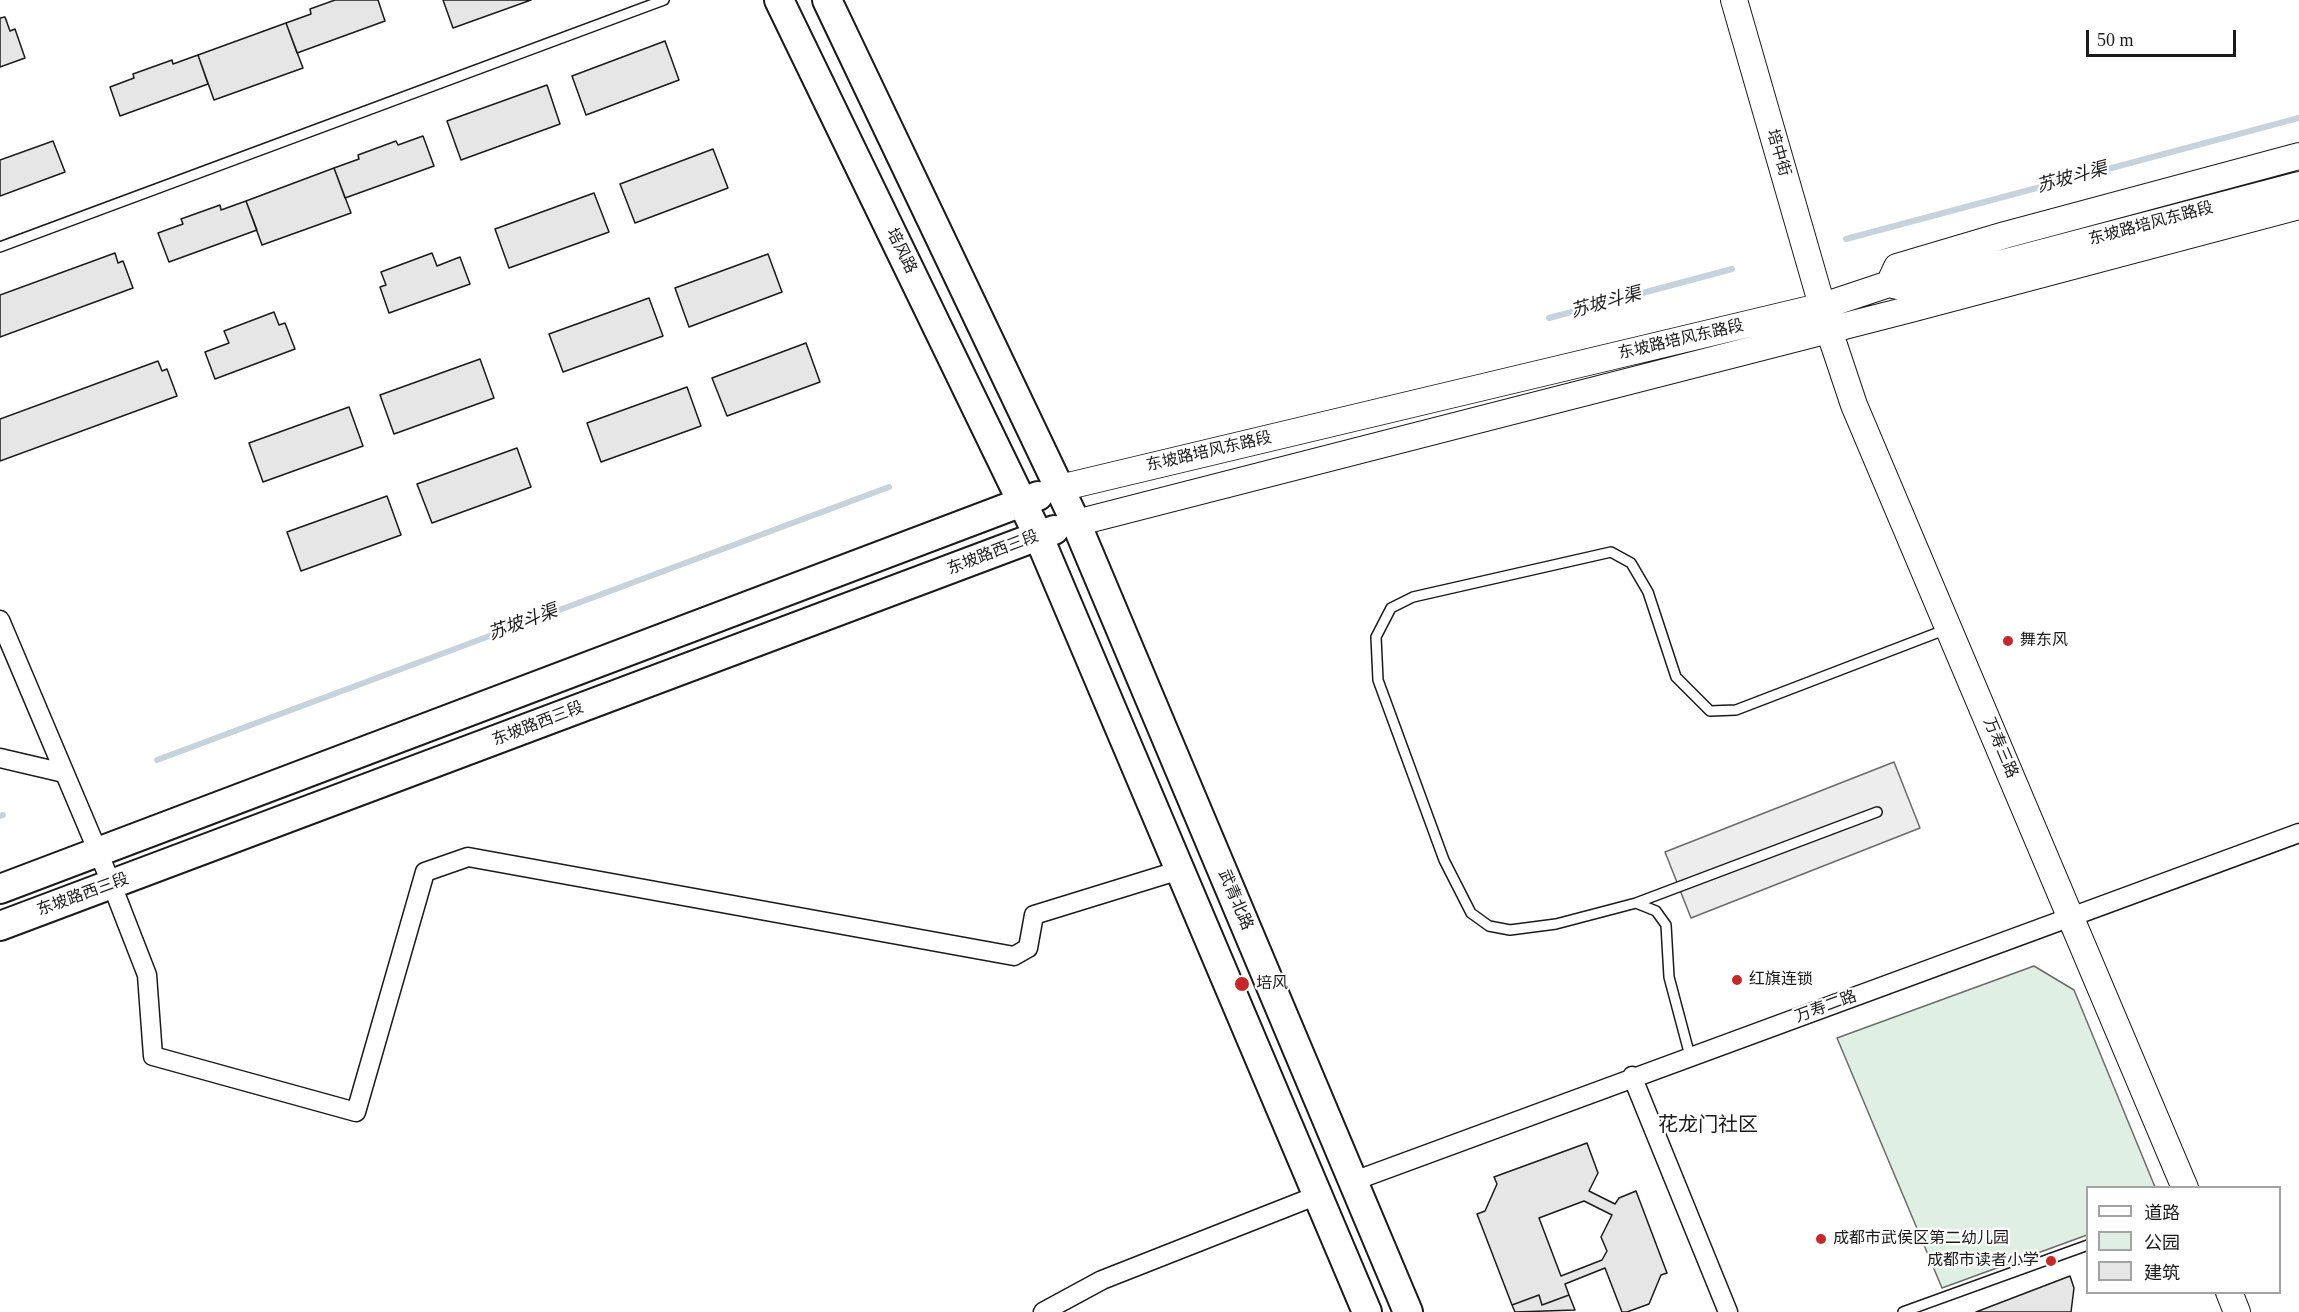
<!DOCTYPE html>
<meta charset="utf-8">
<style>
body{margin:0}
#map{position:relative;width:2299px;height:1312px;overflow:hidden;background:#fff;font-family:"Times New Roman","Noto Sans SC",serif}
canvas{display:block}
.legend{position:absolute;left:2086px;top:1186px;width:195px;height:108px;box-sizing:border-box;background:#fff;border:2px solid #a3a3a3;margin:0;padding:8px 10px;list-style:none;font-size:18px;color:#1a1a1a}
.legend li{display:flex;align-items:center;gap:12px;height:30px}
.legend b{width:30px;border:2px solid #a3a3a3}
.scale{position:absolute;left:2086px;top:30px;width:150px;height:27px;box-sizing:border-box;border:3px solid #1a1a1a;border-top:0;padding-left:8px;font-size:18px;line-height:21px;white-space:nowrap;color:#1a1a1a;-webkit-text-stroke:4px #fff;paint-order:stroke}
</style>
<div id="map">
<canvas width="2299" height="1312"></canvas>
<ul class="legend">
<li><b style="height:8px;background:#fff"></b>道路</li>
<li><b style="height:16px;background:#e0efe3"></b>公园</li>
<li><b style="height:16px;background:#e6e6e6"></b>建筑</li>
</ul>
<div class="scale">50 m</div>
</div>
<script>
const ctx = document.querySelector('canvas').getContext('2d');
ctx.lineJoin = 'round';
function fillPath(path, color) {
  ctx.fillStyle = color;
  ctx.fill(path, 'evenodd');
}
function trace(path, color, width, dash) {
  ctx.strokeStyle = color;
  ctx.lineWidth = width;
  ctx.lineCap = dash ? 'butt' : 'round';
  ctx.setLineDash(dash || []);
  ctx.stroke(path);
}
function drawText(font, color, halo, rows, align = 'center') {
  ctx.font = font + ' "Times New Roman","Noto Sans SC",serif';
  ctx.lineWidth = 4.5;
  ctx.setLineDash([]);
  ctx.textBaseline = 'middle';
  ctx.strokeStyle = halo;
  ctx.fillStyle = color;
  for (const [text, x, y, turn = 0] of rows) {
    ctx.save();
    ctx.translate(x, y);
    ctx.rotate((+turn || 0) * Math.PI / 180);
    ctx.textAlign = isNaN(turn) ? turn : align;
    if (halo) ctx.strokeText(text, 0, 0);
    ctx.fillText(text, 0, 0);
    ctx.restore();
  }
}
const green = new Path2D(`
 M2034 966 2074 990 2155 1187 2088 1188 2087 1235 1942 1288 1837 1038Z`);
const parking = new Path2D(`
 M1894 762 1920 828 1691 918 1665 852Z`);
const stream = new Path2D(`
 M1846 239 2299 118
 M1549 318 1732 269
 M157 760 889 487
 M0 816 3 815`);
const building = new Path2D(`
 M335 0H378L385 21 297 53 286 23 311 14 310 9Z
 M443 0H531L453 28Z
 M5 17 10 31 15 29 25 58 0 67V18Z
 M286 23 303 68 214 100 198 55Z
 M665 41 679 80 586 115 572 76Z
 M198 55 208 84 120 116 110 87 134 78 133 74 172 60 173 64Z
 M547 85 560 124 461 160 447 121Z
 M423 136 434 166 345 198 334 168 359 159 358 155 396 141 398 145Z
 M53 141 65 172 0 196V160Z
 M713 149 728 188 635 223 620 184Z
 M334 168 351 213 262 245 246 201Z
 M594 193 609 232 509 268 495 229Z
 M246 201 257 230 169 262 158 233 183 224 181 219 220 205 221 210Z
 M115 253 118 263 123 261 133 288 0 337V295Z
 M432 253 437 266 460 257 470 284 389 313 380 287 386 285 381 272Z
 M768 254 782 292 689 327 675 288Z
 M649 298 663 336 563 372 549 334Z
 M274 312 279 325 285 323 295 349 215 379 205 352 229 343 224 331Z
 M806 343 820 382 727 416 712 378Z
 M480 359 494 398 394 434 380 395Z
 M158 361 162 371 167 369 177 396 0 461V419Z
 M687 387 701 426 601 462 587 423Z
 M349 407 363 446 263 482 249 443Z
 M517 448 531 487 432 523 417 484Z
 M387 496 401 535 301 571 287 532Z
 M1587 1143 1598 1173 1589 1191 1615 1204 1619 1198 1636 1191 1667 1273 1661 1275 1649 1304 1627 1312H1622L1605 1268 1565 1284 1569 1295 1542 1305 1539 1295 1512 1305 1477 1214 1485 1211 1497 1184 1494 1177ZM1584 1201 1612 1215 1601 1237 1607 1251 1602 1260 1561 1276 1539 1218Z
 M2070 1276 2074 1288 2071 1312H1976Z
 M1539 1295 1542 1305 1569 1295 1575 1310 1515 1312 1512 1305Z`);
const lane = new Path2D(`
 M0 247 664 0
 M1636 903 1877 812
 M1690 1056 1669 977 1666 925 1656 911 1636 903 1556 924 1510 930 1489 926 1471 913 1444 860 1378 680 1376 637 1391 608 1413 597 1611 552 1631 563 1648 592 1676 677 1710 711 1736 710 1947 629
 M1903 1312 2088 1245`);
const street = new Path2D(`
 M0 620 112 885 147 975 153 1056 356 1112 425 872 468 857 1014 956 1028 948 1034 915 1180 870
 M0 758 64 773
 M1632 1076 1728 1312
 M1354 1181 2299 833
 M1043 1312 1102 1280 1318 1195`);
const secondary = new Path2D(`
 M1734 0 1829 330 1854 405 2185 1188
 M1889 284 1897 267 2005 235 2299 156
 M1060 488 1823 306 1889 284 1907 288 2299 185
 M1076 523 1911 309 2299 206
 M2229 1292 2237 1312`);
const primary = new Path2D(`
 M779 0 1038 535 1367 1312
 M827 0 1076 523 1408 1312
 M0 889 1038 496
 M0 926 1054 530`);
const markers = [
 [2008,641,6,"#c62828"],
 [1737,980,6,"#c62828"],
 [1242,984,8,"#c62828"],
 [1821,1239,6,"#c62828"],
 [2051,1261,6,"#c62828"]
];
const streetNames = [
 ["培中街",1778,153,74],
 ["东坡路培风东路段",2151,224,-15],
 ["培风路",901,251,64],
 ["东坡路培风东路段",1681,340,-13],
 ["东坡路培风东路段",1209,452,-13],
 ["东坡路西三段",993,553,-21],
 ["东坡路西三段",538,724,-21],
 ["万寿三路",2000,748,67],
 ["东坡路西三段",83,895,-20],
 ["武青北路",1235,900,67],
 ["万寿二路",1826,1007,-20]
];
const poiNames = [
 ["舞东风",2020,641],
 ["红旗连锁",1749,980],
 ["培风",1256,984],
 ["成都市武侯区第二幼儿园",1833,1239],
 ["成都市读者小学",2039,1261,"right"]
];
const waterNames = [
 ["苏坡斗渠",2072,178,-15],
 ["苏坡斗渠",1606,303,-15],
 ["苏坡斗渠",523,623,-20]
];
const quarterNames = [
 ["花龙门社区",1708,1126]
];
fillPath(green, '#e0efe3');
trace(green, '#6a6a6a', 1.5);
fillPath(parking, '#ededed');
trace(parking, '#6a6a6a', 1.5);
trace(stream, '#c6d2dc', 6);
fillPath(building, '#e6e6e6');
trace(building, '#1a1a1a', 1.5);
trace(lane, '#1a1a1a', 12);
trace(street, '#1a1a1a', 21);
trace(secondary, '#1a1a1a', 28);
trace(primary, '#1a1a1a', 32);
trace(lane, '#fff', 9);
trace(street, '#fff', 18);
trace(secondary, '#fff', 26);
trace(primary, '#fff', 28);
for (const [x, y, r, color] of markers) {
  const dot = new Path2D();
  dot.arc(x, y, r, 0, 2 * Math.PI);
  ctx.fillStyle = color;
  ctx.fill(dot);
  trace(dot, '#fff', 2);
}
drawText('16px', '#1a1a1a', '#fff', streetNames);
drawText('16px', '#1a1a1a', '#fff', poiNames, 'left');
drawText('italic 18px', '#1a1a1a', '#fff', waterNames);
drawText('20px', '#1a1a1a', '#fff', quarterNames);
</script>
